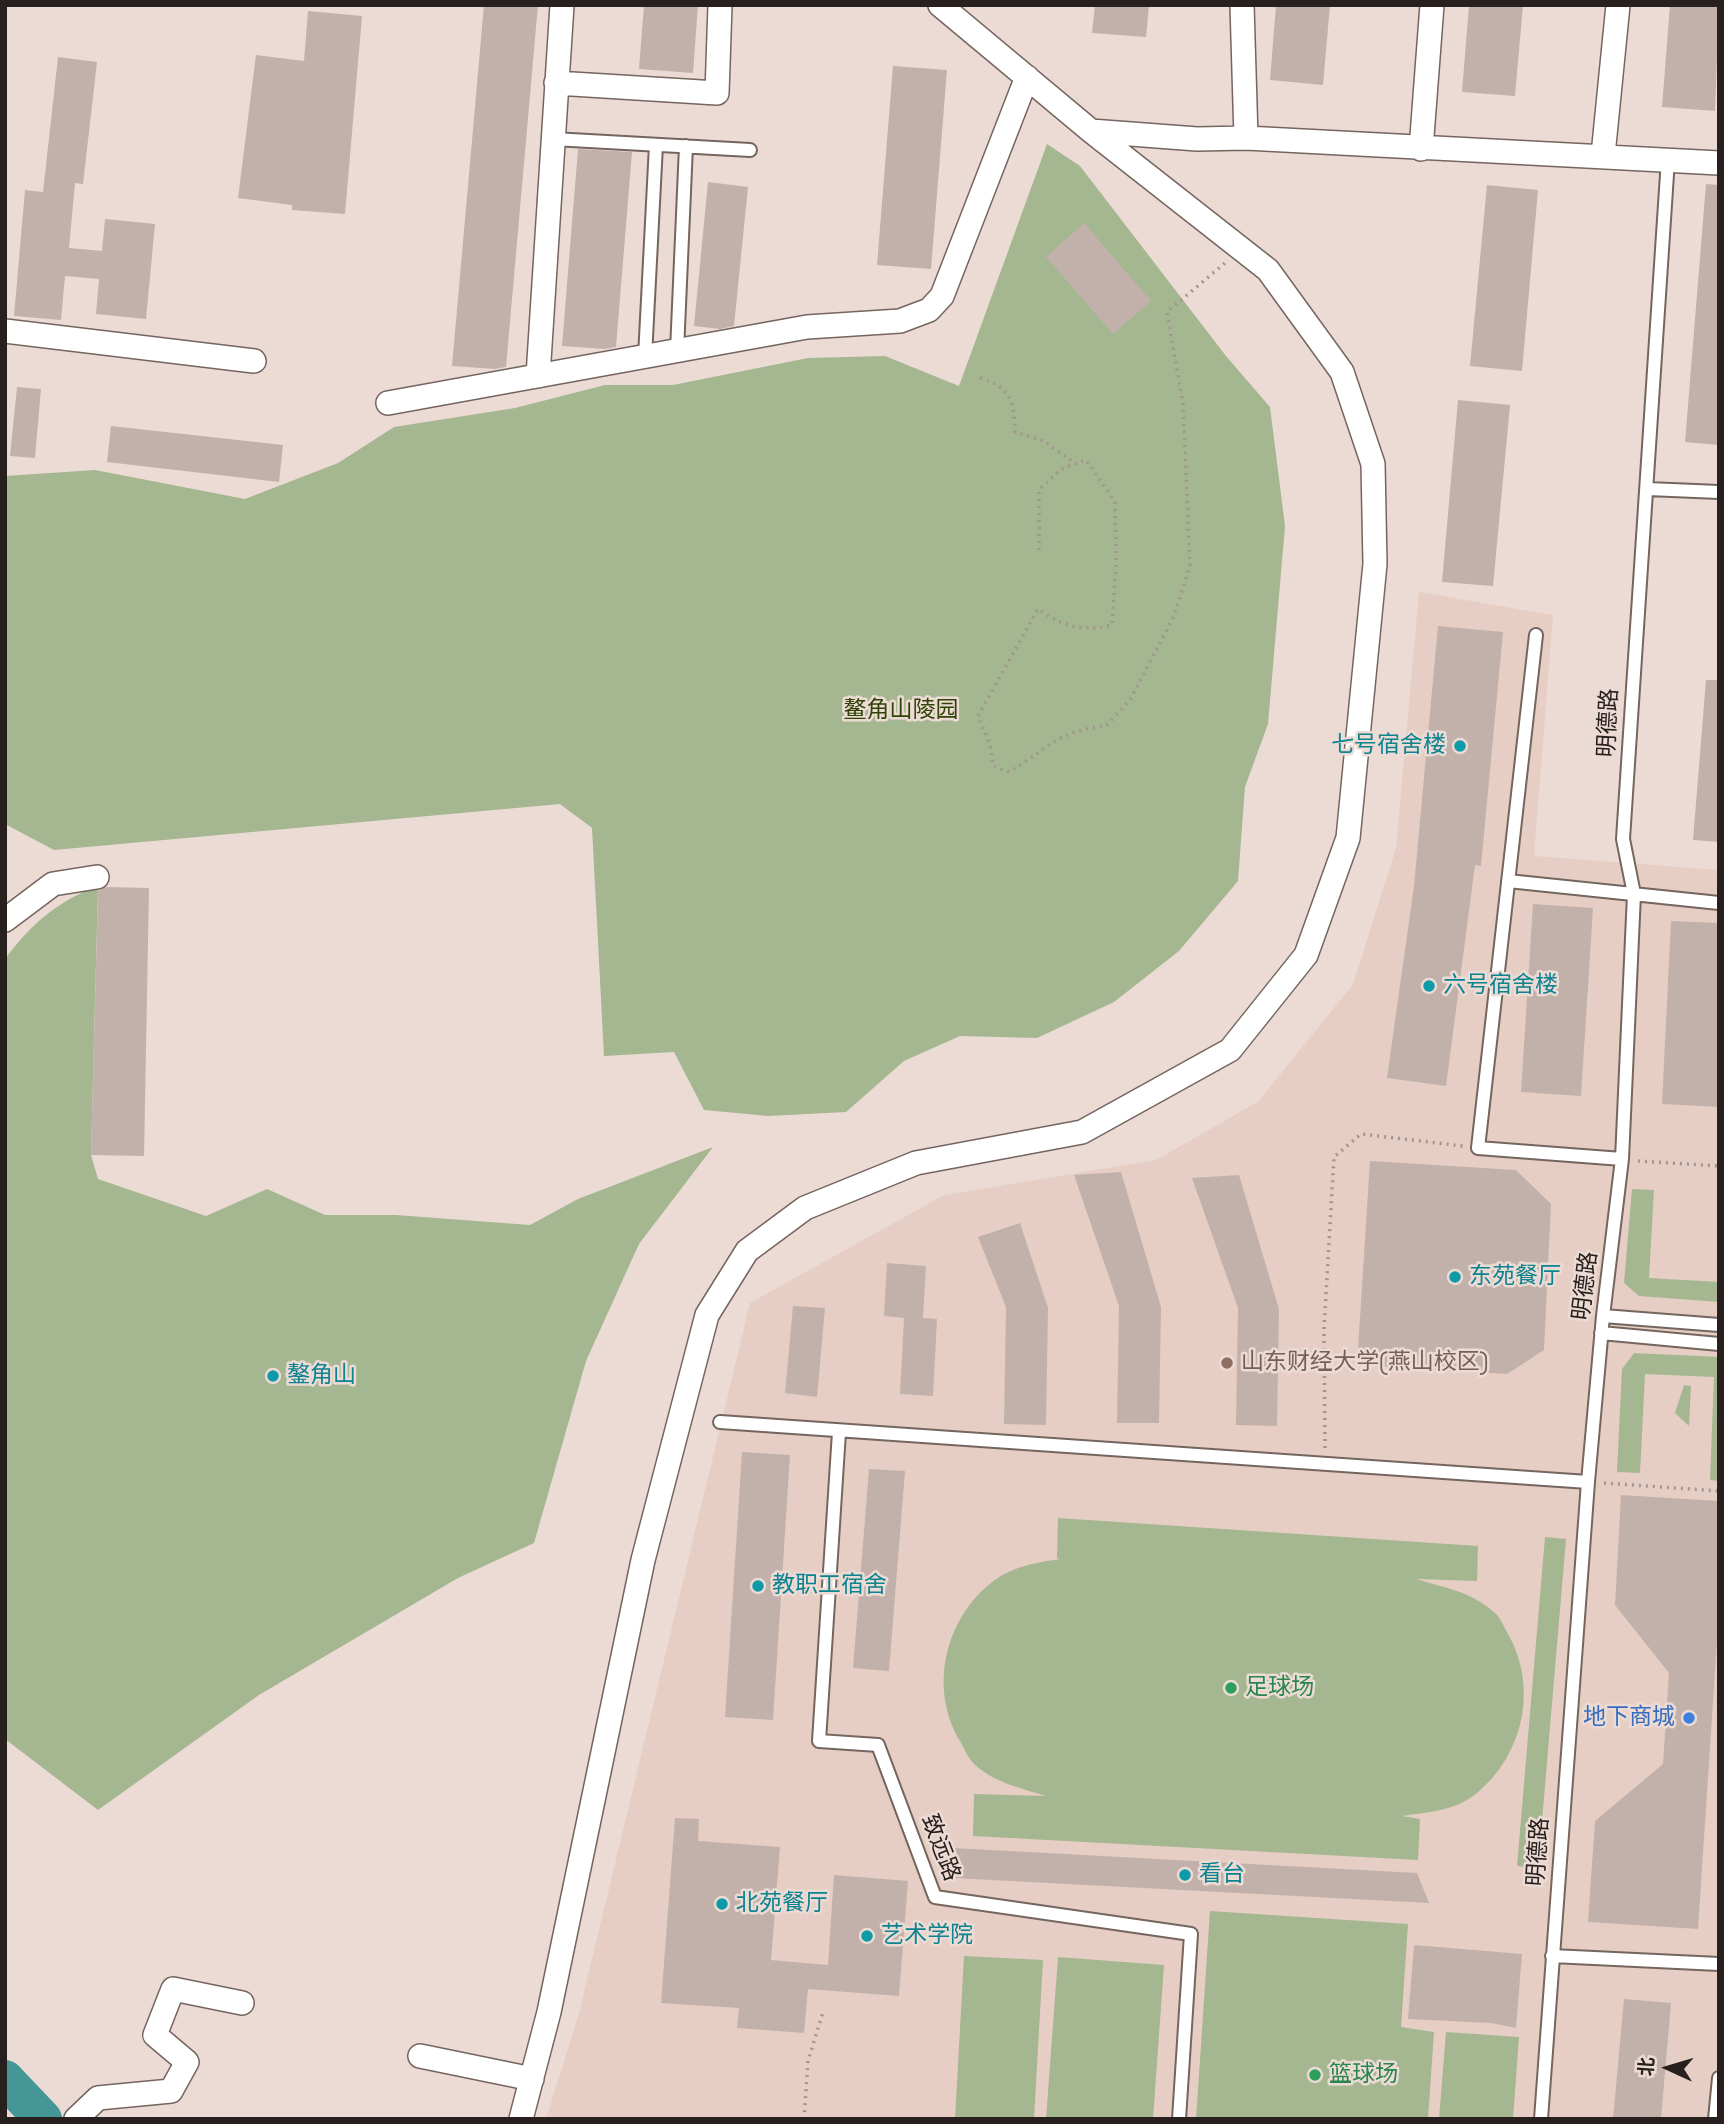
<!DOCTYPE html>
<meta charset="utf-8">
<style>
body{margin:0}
#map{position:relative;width:1724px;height:2124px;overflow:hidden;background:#ecdbd4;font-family:"Space Grotesk","Noto Sans SC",sans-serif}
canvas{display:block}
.frame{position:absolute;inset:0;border:7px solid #27201e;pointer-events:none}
.north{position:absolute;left:1633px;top:2033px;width:70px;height:70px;-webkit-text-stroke:5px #ecdbd4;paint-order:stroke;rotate:274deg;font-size:19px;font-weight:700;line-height:28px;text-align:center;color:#27201e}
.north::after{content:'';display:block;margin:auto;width:24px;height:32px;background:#27201e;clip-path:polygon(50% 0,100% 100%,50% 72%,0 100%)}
</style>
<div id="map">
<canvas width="1724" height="2124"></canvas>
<div class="frame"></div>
<div class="north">北</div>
</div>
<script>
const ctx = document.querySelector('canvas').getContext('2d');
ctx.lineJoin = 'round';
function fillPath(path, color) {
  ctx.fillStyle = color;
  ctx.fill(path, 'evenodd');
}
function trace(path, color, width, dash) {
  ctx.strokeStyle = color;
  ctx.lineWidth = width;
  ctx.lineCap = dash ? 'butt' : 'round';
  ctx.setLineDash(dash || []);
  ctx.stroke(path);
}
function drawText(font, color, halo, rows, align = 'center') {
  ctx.font = font + ' "Space Grotesk","Noto Sans SC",sans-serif';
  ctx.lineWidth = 5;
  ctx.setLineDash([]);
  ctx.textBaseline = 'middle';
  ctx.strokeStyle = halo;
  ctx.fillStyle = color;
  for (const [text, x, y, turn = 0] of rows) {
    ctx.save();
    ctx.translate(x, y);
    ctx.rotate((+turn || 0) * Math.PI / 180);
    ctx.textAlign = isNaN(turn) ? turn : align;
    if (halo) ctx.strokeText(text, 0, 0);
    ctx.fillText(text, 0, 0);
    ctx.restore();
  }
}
const built = new Path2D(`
 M1419 592 1553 615 1534 856 1719 870V2119H546L579 2013 750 1303 944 1195 1156 1160 1259 1101 1353 984 1396 848Z`);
const green = new Path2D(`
 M1047 144 1080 166 1226 356 1270 407 1285 526 1268 724 1245 787 1238 881 1179 951 1114 1002 1037 1038 960 1036 904 1061 846 1112 768 1116 704 1110 674 1052 604 1056 592 828 560 804 54 850 5 824V476L95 470 245 499 338 463 394 427 515 408 605 385H673L808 358 885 356 959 386Z
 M98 886 91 1155 98 1179 206 1216 267 1189 325 1215H396L530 1225 578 1199 713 1147 639 1244 586 1361 534 1543 458 1578 259 1695 98 1810 5 1739V959C31 924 58 901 98 886Z
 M1632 1189 1654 1190 1649 1278 1719 1282V1302L1639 1296 1624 1283Z
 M1634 1353 1719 1357V1481L1710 1480 1714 1377 1645 1374 1640 1473 1617 1472 1622 1369Z
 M1684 1385 1691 1386 1689 1426 1675 1413Z
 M1058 1518 1478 1546 1477 1581 1416 1579C1445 1588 1470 1591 1494 1612 1500 1617 1504 1627 1508 1634 1538 1687 1524 1754 1477 1793 1455 1811 1429 1812 1402 1816L1420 1819 1418 1860 973 1836 974 1794 1046 1796C1020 1788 995 1783 974 1764 968 1758 964 1748 960 1741 929 1690 944 1620 991 1583 1012 1566 1035 1563 1060 1559L1057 1558Z
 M1545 1537 1566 1539 1538 1868 1517 1866Z
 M1210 1911 1408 1924 1401 2027 1434 2032 1428 2119H1196Z
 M964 1956 1043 1960 1034 2119H955Z
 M1058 1957 1164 1965 1153 2119H1046Z
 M1446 2032 1519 2037 1513 2119H1439Z`);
const river = new Path2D(`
 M5 2079 43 2119`);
const building = new Path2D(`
 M484 5H538L506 367 495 369 452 366Z
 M644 5H698L693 73 639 69Z
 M1095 5H1149L1146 37 1092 33Z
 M1276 5H1330L1323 85 1270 80Z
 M1469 5H1523L1515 96 1462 92Z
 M1670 5H1719L1715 111 1662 107Z
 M308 11 362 16 345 214 292 210V205L238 198 256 55 304 61Z
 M58 57 97 62 83 184 75 183 69 248 102 251 105 219 155 224 146 319 96 314 99 279 65 276 61 320 14 316 25 190 43 192Z
 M893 66 947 70 931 269 877 265Z
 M578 149 632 152 616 347 605 349 562 346Z
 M708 182 748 187 734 326 720 329 694 326Z
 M1706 184 1719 185V445L1685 442Z
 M1487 185 1538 190 1522 371 1470 366Z
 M1084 223 1151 301 1113 334 1046 257Z
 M17 387 41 389 35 458 10 456Z
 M1458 400 1510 405 1493 586 1442 582Z
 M111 426 283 445 279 482 107 462Z
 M1438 626 1503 632 1481 866 1475 865 1446 1086 1387 1078 1414 886Z
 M1706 680H1719V842L1693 840Z
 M107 887 149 888 144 1156 91 1155 98 891Z
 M1533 904 1593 908 1581 1096 1521 1092Z
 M1671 921 1719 923V1107L1662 1104Z
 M1370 1161 1516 1170 1551 1204 1544 1350 1507 1374 1357 1365Z
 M1121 1172 1161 1307 1159 1423H1117L1119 1306 1074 1175Z
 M1239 1175 1279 1309 1277 1426 1236 1425 1238 1308 1192 1178Z
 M1020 1223 1048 1308 1046 1425 1004 1424 1006 1307 978 1237Z
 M887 1263 926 1266 923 1318 937 1319 933 1396 900 1394 904 1318 884 1316Z
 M793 1306 825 1308 817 1397 785 1393Z
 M742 1452 790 1455 773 1720 725 1717Z
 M869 1469 905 1471 889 1671 853 1668Z
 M1621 1495 1719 1501V1610L1698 1929 1588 1922 1595 1821 1663 1764 1669 1673 1615 1605Z
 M675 1818 699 1819 698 1841 780 1847 771 1960 828 1965 834 1875 908 1881 899 1996 808 1989 804 2033 737 2028 739 2008 661 2003Z
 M954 1848 1417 1873 1429 1903 953 1878Z
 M1414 1945 1522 1954 1516 2028 1491 2023 1408 2019Z
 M1624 1999 1671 2003 1661 2119H1613Z`);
const path = new Path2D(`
 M980 378C1011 387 1014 402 1015 432L1044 441 1076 464
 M1039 550V490L1061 469 1086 460 1115 502 1116 565 1112 625C1082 632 1063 626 1038 609L978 716 990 744 993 766 1009 772C1048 749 1056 731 1106 726L1130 700 1173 618 1190 566 1183 404 1167 312 1225 263
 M1638 1161 1719 1166
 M1325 1448 1324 1329 1334 1157 1361 1134 1463 1146
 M1604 1483 1719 1491
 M804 2119 808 2061 823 2012`);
const service = new Path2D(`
 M553 139 750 150
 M677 351 686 146
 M645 357 656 145
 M1648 489 1719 492
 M1536 635 1478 1148 1622 1159
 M1508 881 1719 903
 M1603 1316 1719 1325
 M1601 1333 1719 1344
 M720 1422 1588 1482
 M839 1432 819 1741 878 1745 935 1897 1191 1934 1179 2119
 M1552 1956 1719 1964
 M1541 2119 1588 1482 1603 1316 1622 1159 1634 894 1623 839 1668 159
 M1715 2119 1719 2078`);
const minor = new Path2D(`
 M940 5 1091 131 1197 139 1246 138 1719 163
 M1242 5 1246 138
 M556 83 717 93 720 5
 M1421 149 1432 5
 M1603 155 1618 5
 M5 331 254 361
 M538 376 562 5
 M388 403 807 327 900 321 929 310 942 296 1027 77
 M5 920 53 884 97 877
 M420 2056 532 2079
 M76 2119 98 2098 171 2091 187 2062 155 2035 173 1989 242 2003
 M521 2119 549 2012 643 1560 707 1315 747 1251 805 1208 916 1163 1082 1132 1230 1050 1306 955 1348 838 1375 564 1373 464 1342 372 1268 270 1091 131`);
const markers = [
 [1460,746,7,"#0f9aa8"],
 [1429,986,7,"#0f9aa8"],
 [1455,1277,7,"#0f9aa8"],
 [1227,1363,7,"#8d6e63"],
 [273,1376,7,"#0f9aa8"],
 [758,1586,7,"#0f9aa8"],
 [1231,1688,7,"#2e9e5b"],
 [1689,1718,7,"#3f7fe0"],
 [1185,1875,7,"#0f9aa8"],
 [722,1904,7,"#0f9aa8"],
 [867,1936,7,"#0f9aa8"],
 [1315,2075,7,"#2e9e5b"]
];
const parkNames = [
 ["鳌角山陵园",901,711]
];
const streetNames = [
 ["明德路",1609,723,-87],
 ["明德路",1586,1286,-83],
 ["致远路",940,1848,69],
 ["明德路",1539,1852,-86]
];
const cultureNames = [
 ["七号宿舍楼",1446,746,"right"],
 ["六号宿舍楼",1443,986],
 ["东苑餐厅",1469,1277],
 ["鏊角山",287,1376],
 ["教职工宿舍",772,1586],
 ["看台",1199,1875],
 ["北苑餐厅",736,1904],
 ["艺术学院",881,1936]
];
const educationNames = [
 ["山东财经大学(燕山校区)",1241,1363]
];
const leisureNames = [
 ["足球场",1245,1688],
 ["篮球场",1329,2075]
];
const shopNames = [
 ["地下商城",1675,1718]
];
fillPath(built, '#e6cec4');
fillPath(green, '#a5b790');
trace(river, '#459797', 38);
fillPath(building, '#c2b1aa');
trace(service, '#74655f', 16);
trace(minor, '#74655f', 26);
trace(path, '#a29590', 3.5, [2, 5]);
trace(service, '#fff', 12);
trace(minor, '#fff', 23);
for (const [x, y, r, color] of markers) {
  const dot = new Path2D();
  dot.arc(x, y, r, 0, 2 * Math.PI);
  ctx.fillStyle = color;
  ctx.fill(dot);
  trace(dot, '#ecdbd4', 2.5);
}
drawText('23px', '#2e4304', '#ecdbd4', parkNames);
drawText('23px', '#27201e', '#ecdbd4', streetNames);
drawText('23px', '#0d838f', '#ecdbd4', cultureNames, 'left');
drawText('23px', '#785e54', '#ecdbd4', educationNames, 'left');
drawText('23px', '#27864d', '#ecdbd4', leisureNames, 'left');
drawText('23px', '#366cbe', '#ecdbd4', shopNames, 'right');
</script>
